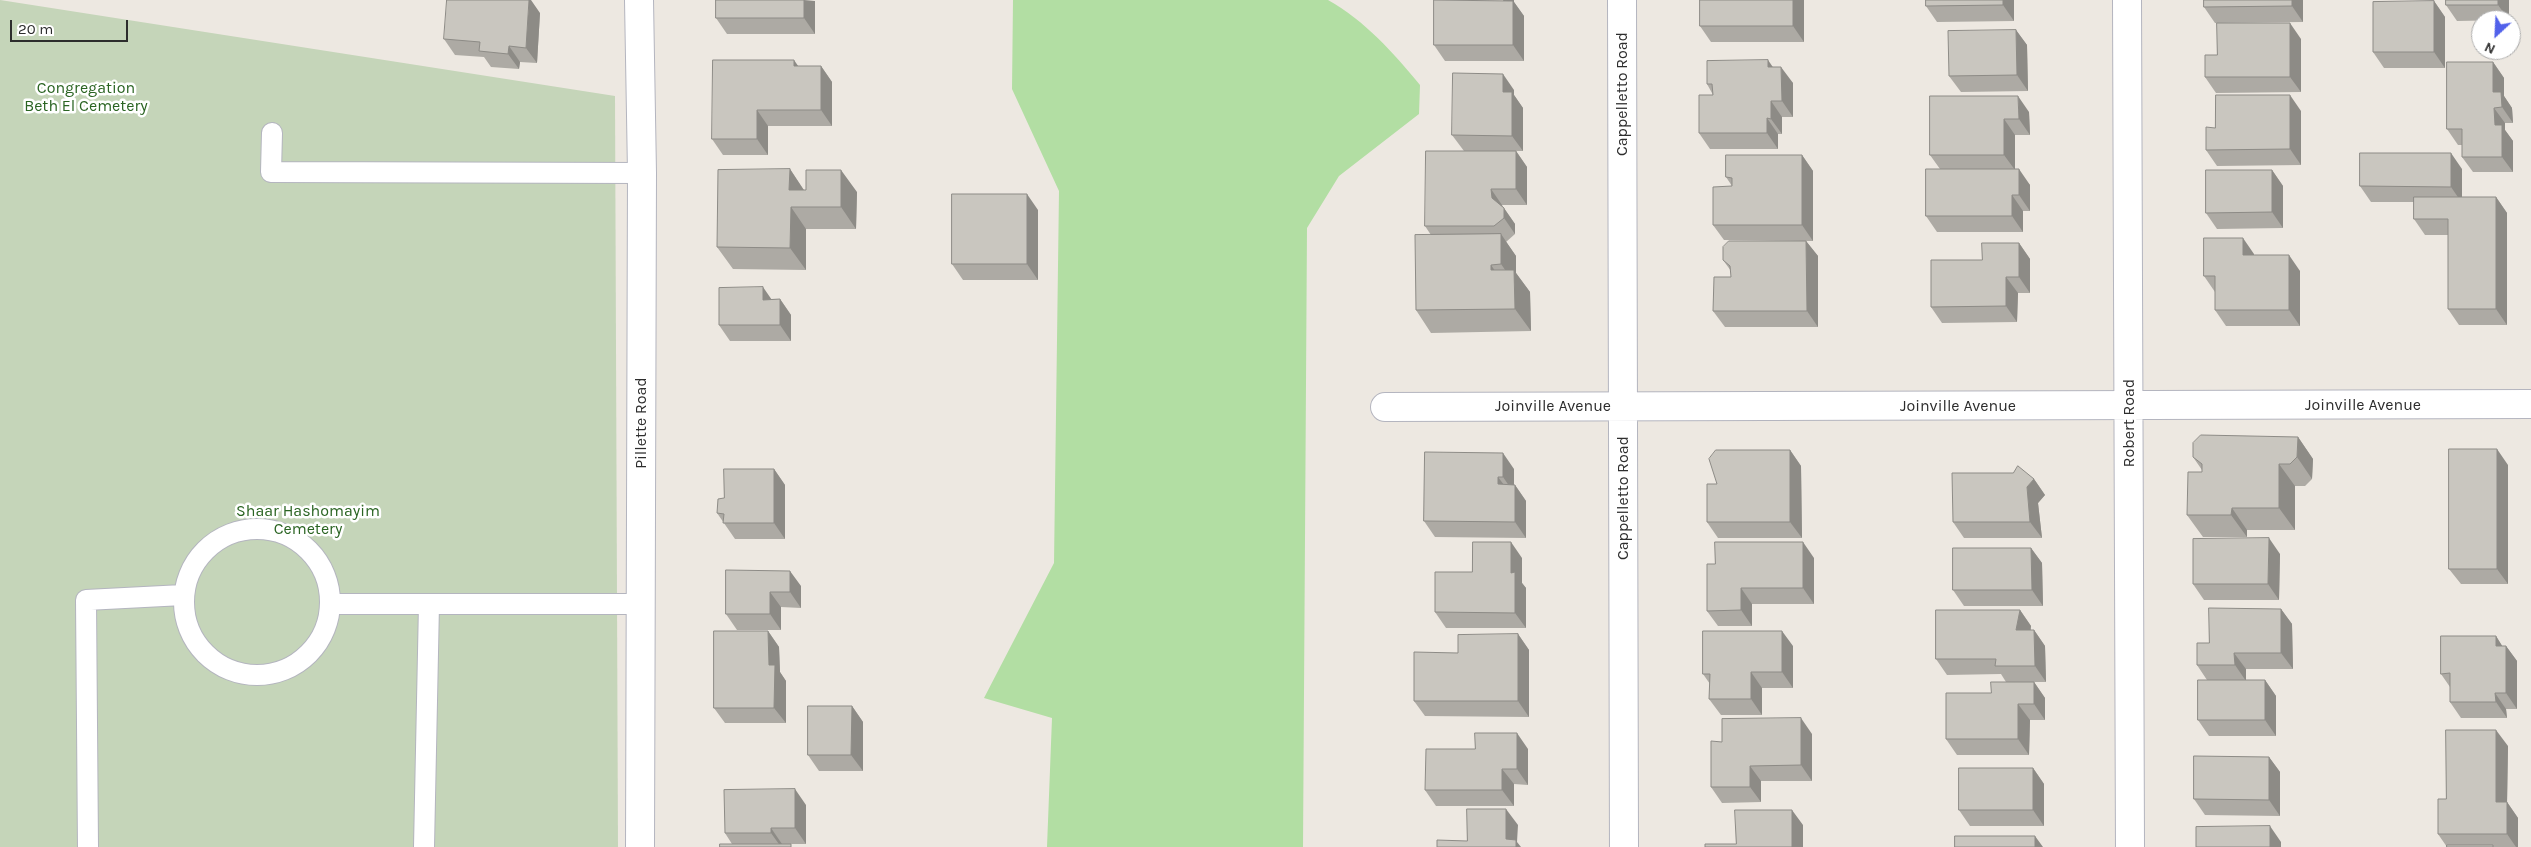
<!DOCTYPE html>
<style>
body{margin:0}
#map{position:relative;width:2531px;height:847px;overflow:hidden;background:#ede8e1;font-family:Karla,sans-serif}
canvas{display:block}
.north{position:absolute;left:2471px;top:10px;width:50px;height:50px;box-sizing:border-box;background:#fff;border:1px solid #ababab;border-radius:50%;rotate:205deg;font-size:14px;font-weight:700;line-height:20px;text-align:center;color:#2d2d2d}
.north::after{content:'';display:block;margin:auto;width:18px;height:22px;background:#5161ea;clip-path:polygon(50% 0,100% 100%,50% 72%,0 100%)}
.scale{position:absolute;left:10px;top:20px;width:118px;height:22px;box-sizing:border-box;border:2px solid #2d2d2d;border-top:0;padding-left:6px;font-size:15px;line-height:18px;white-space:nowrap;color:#2d2d2d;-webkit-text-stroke:4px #fff;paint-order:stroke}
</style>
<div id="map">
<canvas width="2531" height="847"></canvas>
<div class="north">N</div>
<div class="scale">20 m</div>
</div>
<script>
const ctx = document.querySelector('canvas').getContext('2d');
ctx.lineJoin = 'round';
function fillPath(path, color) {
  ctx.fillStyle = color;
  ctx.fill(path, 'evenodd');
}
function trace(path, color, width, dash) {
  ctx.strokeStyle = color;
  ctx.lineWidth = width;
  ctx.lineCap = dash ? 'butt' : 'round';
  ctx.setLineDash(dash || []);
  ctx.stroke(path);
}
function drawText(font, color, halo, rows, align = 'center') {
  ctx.font = font + ' Karla,sans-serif';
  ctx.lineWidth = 5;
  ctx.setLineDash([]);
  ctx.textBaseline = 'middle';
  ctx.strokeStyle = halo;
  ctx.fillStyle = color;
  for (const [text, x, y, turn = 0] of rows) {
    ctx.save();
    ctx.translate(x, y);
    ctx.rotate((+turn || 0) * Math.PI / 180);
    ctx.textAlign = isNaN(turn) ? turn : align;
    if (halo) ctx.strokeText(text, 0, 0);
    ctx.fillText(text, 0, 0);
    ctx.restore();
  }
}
const green = new Path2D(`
 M1013 0H1328C1365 21 1393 52 1420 85L1419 114 1339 176 1307 228 1303 847H1047L1052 718 984 698 1054 563 1059 191 1012 89Z`);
const cemetery = new Path2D(`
 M0 0 615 96 618 847H0Z`);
const service = new Path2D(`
 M272 133 271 172 642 173
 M184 602a73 73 0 1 1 146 0a73 73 0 1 1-146 0Z
 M331 604H641
 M88 847 86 600 183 595
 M424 847 429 604`);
const minor = new Path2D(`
 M1622 0 1624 847
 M2127 0 2130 847
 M1385 407 2531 404`);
const tertiary = new Path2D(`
 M639 0 642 173 640 847`);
const wall = new Path2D(`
 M1804 0V42H1711L1700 26Z
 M2014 0V21L1937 22 1926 6Z
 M2204 0H2303V22L2215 23 2204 7Z
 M2509 0V20L2457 21 2446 5Z
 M815 1V34H727L716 18Z
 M2434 1 2445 17V68H2384L2373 52Z
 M1514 2 1524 16V61H1445L1434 45Z
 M540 13 537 63 520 62 519 69 491 67 484 57 455 55 444 39Z
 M2016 30 2027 45 2028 91 1961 92 1949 76Z
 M2301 39V92L2216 93 2205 77 2217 55Z
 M2493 62 2504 78V96L2512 108 2513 123H2505V130L2513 141V172H2473L2462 157V145H2458L2447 129Z
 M798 66H821L832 82V126H768V155H723L712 139Z
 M1772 67 1793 83V117H1782V134H1778V149H1710L1699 133 1713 95 1712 93 1707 84Z
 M1514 90V95L1523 108V151H1464L1452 135Z
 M1930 96 2029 112 2030 135H2015V169L2030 185V211H2023V232H1937L1926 216 1940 169 1930 155Z
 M2301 111V165L2217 166 2206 150 2215 128Z
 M1516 151 1527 167V205H1502L1503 207 1515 224V234L1506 242 1516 256V273L1530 292 1531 331 1431 333 1416 310 1431 235 1425 226Z
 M1802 155 1813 171V241H1806L1818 256V327H1725L1713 311 1731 277V271L1723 260 1802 241 1724 240 1713 225 1732 186 1726 177Z
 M790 169 804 190 857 192 856 229H806V270L733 269 717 247Z
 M2462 169V197H2496L2507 213V325H2459L2448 309V235H2425L2414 219V202H2371L2360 186Z
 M2272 170 2283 186V228L2217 229 2206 213Z
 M1038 210V280H963L952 264Z
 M2019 243 2030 259V293H2018L2017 322 1942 323 1931 307 1982 260Z
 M2254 254V255L2300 271V326H2226L2215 310V292L2204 276Z
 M771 299H780L791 315V341H730L719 325Z
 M2298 437 2313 459 2312 479 2305 486H2295V530H2247V537H2203L2187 515 2202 472V470L2193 457Z
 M1790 450 1801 466 1802 538H1718L1707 522Z
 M1425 452 1514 469V485H1515L1526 501V538L1435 537 1424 521Z
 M2508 465V584H2461L2449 569Z
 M774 469 785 485V539H735L717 513 724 498Z
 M2034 479 2045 495 2038 503 2042 538H1964L1953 522Z
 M2031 548 2042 563 2043 606H1964L1953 590Z
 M2280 554 2279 600H2204L2193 584Z
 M1522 558V583L1526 588V628H1446L1435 612 1472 572Z
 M1814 558V604H1752V626H1718L1707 611 1715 564Z
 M726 570 801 586V608L781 607V630H737L726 614Z
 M2281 609 2292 624 2293 669H2246V680H2265L2276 696V736H2209L2198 720 2207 680 2197 665 2209 643Z
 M2020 610 2031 626V630H2034L2045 646 2046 682H2006L2001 674 1947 675 1936 659Z
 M768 631 779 647 780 672 786 681V723H725L714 708Z
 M1518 634 1529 650V717L1425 716 1414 701 1458 653Z
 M2496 636 2502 646H2506L2517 661V709H2506L2507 718H2461L2450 702V687L2441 674Z
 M1793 646V688H1762V715H1721L1709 699 1710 684 1703 674Z
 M2034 682 2045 698V720H2030L2029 755H1957L1946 739 1991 693Z
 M852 706 863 722V771H819L808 755Z
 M1812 734V781H1761V802L1722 803 1711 787 1722 742Z
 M2508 746 2507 802 2518 818V847H2447L2438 834 2446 799Z
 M1528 749V785L1514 784V806H1436L1425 790Z
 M2269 757 2280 772V816L2205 815 2194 799Z
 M2033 768 2044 784V826H1970L1959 810Z
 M806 805V844H732L725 833Z`);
const shadedWall = new Path2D(`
 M529 0H531L540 13 537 63 526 48Z
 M804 0 815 1V34L804 18Z
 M1503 0H1514V2L1524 16V61L1513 45Z
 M1793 0H1804V42L1793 26Z
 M2003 0H2014V21L2003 5Z
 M2292 0H2303V22L2292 6Z
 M2498 0H2509V20L2498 5Z
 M2434 1 2445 17V68L2434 52Z
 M2290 23 2301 39V92L2290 77Z
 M2016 30 2027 45 2028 91 2017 75Z
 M509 46 520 62 519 69 508 54Z
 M794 60 805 76 794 66Z
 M1768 60 1779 76 1768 67Z
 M2493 62 2504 78V96L2512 108 2513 123 2502 107 2493 92Z
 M821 66 832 82V126L821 110Z
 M1781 67 1793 83V117L1782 101Z
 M1503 74 1514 90V95L1523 108V151L1512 136 1503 92Z
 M2290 95 2301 111V165L2290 149Z
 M2018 96 2029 112 2030 135 2019 119Z
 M1771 101 1782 117V134L1771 119Z
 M2494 108 2505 123V130L2513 141V172L2502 157 2495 125Z
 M757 110 768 126V155L757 139Z
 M1767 118 1778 134V149L1767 133Z
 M2004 119 2015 135V170L2004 155Z
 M1516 151 1527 167V205L1516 189Z
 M2451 153 2462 169V203L2451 187Z
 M1802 155 1813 171V241L1802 225Z
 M790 169 805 192 789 190Z
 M2019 169 2030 185V211L2019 195Z
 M841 170 857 192 856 229 841 207Z
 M2272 170 2283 186V228L2272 212Z
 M1491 189 1502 205 1503 214 1492 198Z
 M1027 194 1038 210V280L1027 264Z
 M2012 195 2023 211V232L2012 216Z
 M2496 197 2507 213V325L2496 309Z
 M791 207 806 229V270L790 248Z
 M1504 208 1515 224V234L1504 218Z
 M1501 234 1516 256V273L1530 292 1531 331 1515 309V284L1501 264Z
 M2243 238 2254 254V271L2243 255Z
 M1806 241 1818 256V327L1807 311Z
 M2019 243 2030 259V293L2019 277Z
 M2289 255 2300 271V326L2289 310Z
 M1491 265 1506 287 1491 270Z
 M2006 277 2018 293 2017 322 2006 306Z
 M763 287 774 303 763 300Z
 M780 299 791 315V341L780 325Z
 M2298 437 2313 459 2312 479 2297 457Z
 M2497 449 2508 465V584L2497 569Z
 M1790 450 1801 466 1802 538 1790 522Z
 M1503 453 1514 469V493L1503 477Z
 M2279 464 2295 486V530L2279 508Z
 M774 469 785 485V539L774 523Z
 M1498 477 1510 493 1498 484Z
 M2034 479 2045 495 2038 503 2042 538 2030 522 2027 487Z
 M1515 485 1526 501V538L1515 522Z
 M2232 508 2247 530V537L2231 515Z
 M2269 538 2280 554 2279 600 2268 584Z
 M1511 542 1522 558V583L1526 588V628L1515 613 1511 573Z
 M1803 542 1814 558V604L1803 588Z
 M2031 548 2042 563 2043 606 2032 590Z
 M790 571 801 586V608L790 592Z
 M1741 588 1752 604V626L1741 610Z
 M770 592 781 607V630L770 614Z
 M2281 609 2292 624 2293 669 2281 653Z
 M2020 610 2031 626 2027 646 2016 630Z
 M2034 630 2045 646 2046 682 2035 666Z
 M768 631 779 647 780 672 786 681V723L774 708 769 665Z
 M1782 631 1793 646V688L1782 672Z
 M1518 634 1529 650V717L1518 701Z
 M2496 636 2506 652V646L2517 661V709L2506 693 2496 646Z
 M2234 653 2246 669V681L2235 665Z
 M1751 672 1762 688V715L1751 699Z
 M2265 680 2276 696V736L2265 720Z
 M2034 682 2045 698V720L2034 704Z
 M2495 693 2506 709 2507 718 2496 702Z
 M2018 704 2030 720 2029 755 2018 739Z
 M852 706 863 722V771L851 755Z
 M1801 718 1812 734V781L1801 765Z
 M2496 730 2508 746 2507 805V802L2518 818V847H2516L2507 834 2496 802Z
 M1517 733 1528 749V785L1517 769Z
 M2269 757 2280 772V816L2269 800Z
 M1750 766 1761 781V802L1750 787Z
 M2033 768 2044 784V826L2033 810Z
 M1502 769 1514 784V806L1502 790Z
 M795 789 806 805V844L795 828Z
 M1506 809 1518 825 1517 842 1521 847H1511L1506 839Z
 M1792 810 1803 825V847H1792Z
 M2270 826 2281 842V847H2270Z
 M771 828 782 844V847H781L771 833Z
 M2035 836 2043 847H2035Z`);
const building = new Path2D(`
 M447 0H529L526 48 509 46 508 54 479 51 480 42 444 39Z
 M716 0H804V18H716Z
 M1434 0 1513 1V45H1434Z
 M1700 0H1793V26H1700Z
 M1926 0H2003V5L1926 6Z
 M2204 0H2292V6L2204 7Z
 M2446 0H2498V5H2446Z
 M2434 1V52H2373V2Z
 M2217 23H2290V77H2205V55H2217Z
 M2016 30 2017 75 1949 76 1948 31Z
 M713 60H794V66H821V110H757V139H712Z
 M1768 60V67H1781L1782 101H1771V119L1767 118V133H1699V95H1713L1712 84H1707V61Z
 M2447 62H2493V92H2501L2502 107 2494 108 2495 125H2502V157H2462V129H2447Z
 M1453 73 1503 74V92H1512V136L1452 135Z
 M2216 95H2290V149L2206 150V127L2215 128Z
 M1930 96H2018L2019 119H2004V155H1930Z
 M1426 151H1516V189H1491L1492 198 1504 208V218L1494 226H1425Z
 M2360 153H2451V187L2360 186Z
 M1726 155H1802V225H1713V187L1732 186V178L1726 177Z
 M790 169 789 190H806V170H841V207H791L790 248 717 247 718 170Z
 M1926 169H2019V195H2012V216H1926Z
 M2206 170H2272V212L2206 213Z
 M952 194H1027V264H952Z
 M2414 197H2496V309H2448V219H2414Z
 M1501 234V264L1491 265V270H1514L1515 309 1416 310 1415 235Z
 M2204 238H2243V255H2289V310H2215V276H2204Z
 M1729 241H1806L1807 311H1713L1714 277H1731L1730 266 1723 260V247Z
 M1982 243H2019V277H2006V306L1931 307V260H1982Z
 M763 287V300L780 299V325H719V288Z
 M2201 435 2298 437 2297 457 2290 464H2279V508H2232L2231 515H2187L2188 472H2202V464L2193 457V443Z
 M2449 449H2497V569H2449Z
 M1716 450H1790V522H1707V484H1717L1709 459Z
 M1425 452 1503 453V477H1498V484L1515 485V522L1424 521Z
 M2018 466 2034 479 2027 487 2030 522H1953L1952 473H2013Z
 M724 469H774V523H723L724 514 717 513 718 499 724 498Z
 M2269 538 2268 584H2193V539Z
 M1473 542H1511V573L1515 572V613L1435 612V572H1472Z
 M1715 542H1803V588H1741V610L1707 611V564H1715Z
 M1953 548H2031L2032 590H1953Z
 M726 570 790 571V592H770V614H726Z
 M2209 608 2281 609V653H2234L2235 665H2197V643H2209Z
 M1936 610H2020L2016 630H2034L2035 666H1995L1996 659H1936Z
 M714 631H768L769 665H775L774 708H714Z
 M1703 631H1782V672H1751V699H1709L1710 674H1703Z
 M1518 634V701H1414V652L1458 653V635Z
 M2441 636H2496V646H2506V693H2495L2496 702H2450V673L2441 674Z
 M2198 680H2265V720H2198Z
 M1991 682H2034V704H2018V739H1946V693H1991Z
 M808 706H852L851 755H808Z
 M1801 718V765L1750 766V787H1711V741L1722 742V719Z
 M2446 730H2496V802H2507V834H2438V799H2446Z
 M1475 733H1517V769H1502V790H1425L1426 749H1475Z
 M2194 756 2269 757V800L2194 799Z
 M1959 768H2033V810H1959Z
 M795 789V828H771V833H725L724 790Z
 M1467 809H1506V839L1516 840V847H1437V840L1467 841Z
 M1735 810H1792V847H1705V844H1736Z
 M2270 826V847H2196V827Z
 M1955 836H2035V847H1955Z
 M720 844H791V847H720Z
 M2447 845H2493V847H2447Z`);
const parkNames = [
 ["Congregation",86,88],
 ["Beth El Cemetery",86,106],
 ["Shaar Hashomayim",308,511],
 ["Cemetery",308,529]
];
const streetNames = [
 ["Cappelletto Road",1622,94,-90],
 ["Joinville Avenue",2363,405],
 ["Joinville Avenue",1553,406],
 ["Joinville Avenue",1958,406],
 ["Pillette Road",641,423,-90],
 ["Robert Road",2129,423,-90],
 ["Cappelletto Road",1623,498,-90]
];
fillPath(green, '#b2dea3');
fillPath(cemetery, '#c5d5b9');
trace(service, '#b4b5bf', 22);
trace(minor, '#b4b5bf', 30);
trace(tertiary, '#b4b5bf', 30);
trace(service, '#fff', 20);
trace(minor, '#fff', 28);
trace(tertiary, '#fff', 28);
fillPath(wall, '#adaaa4');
fillPath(shadedWall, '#8d8b86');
fillPath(building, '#c9c6bf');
trace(building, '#8d8b86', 1);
drawText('16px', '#2a6422', '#fff', parkNames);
drawText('16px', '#2d2d2d', '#fff', streetNames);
</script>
